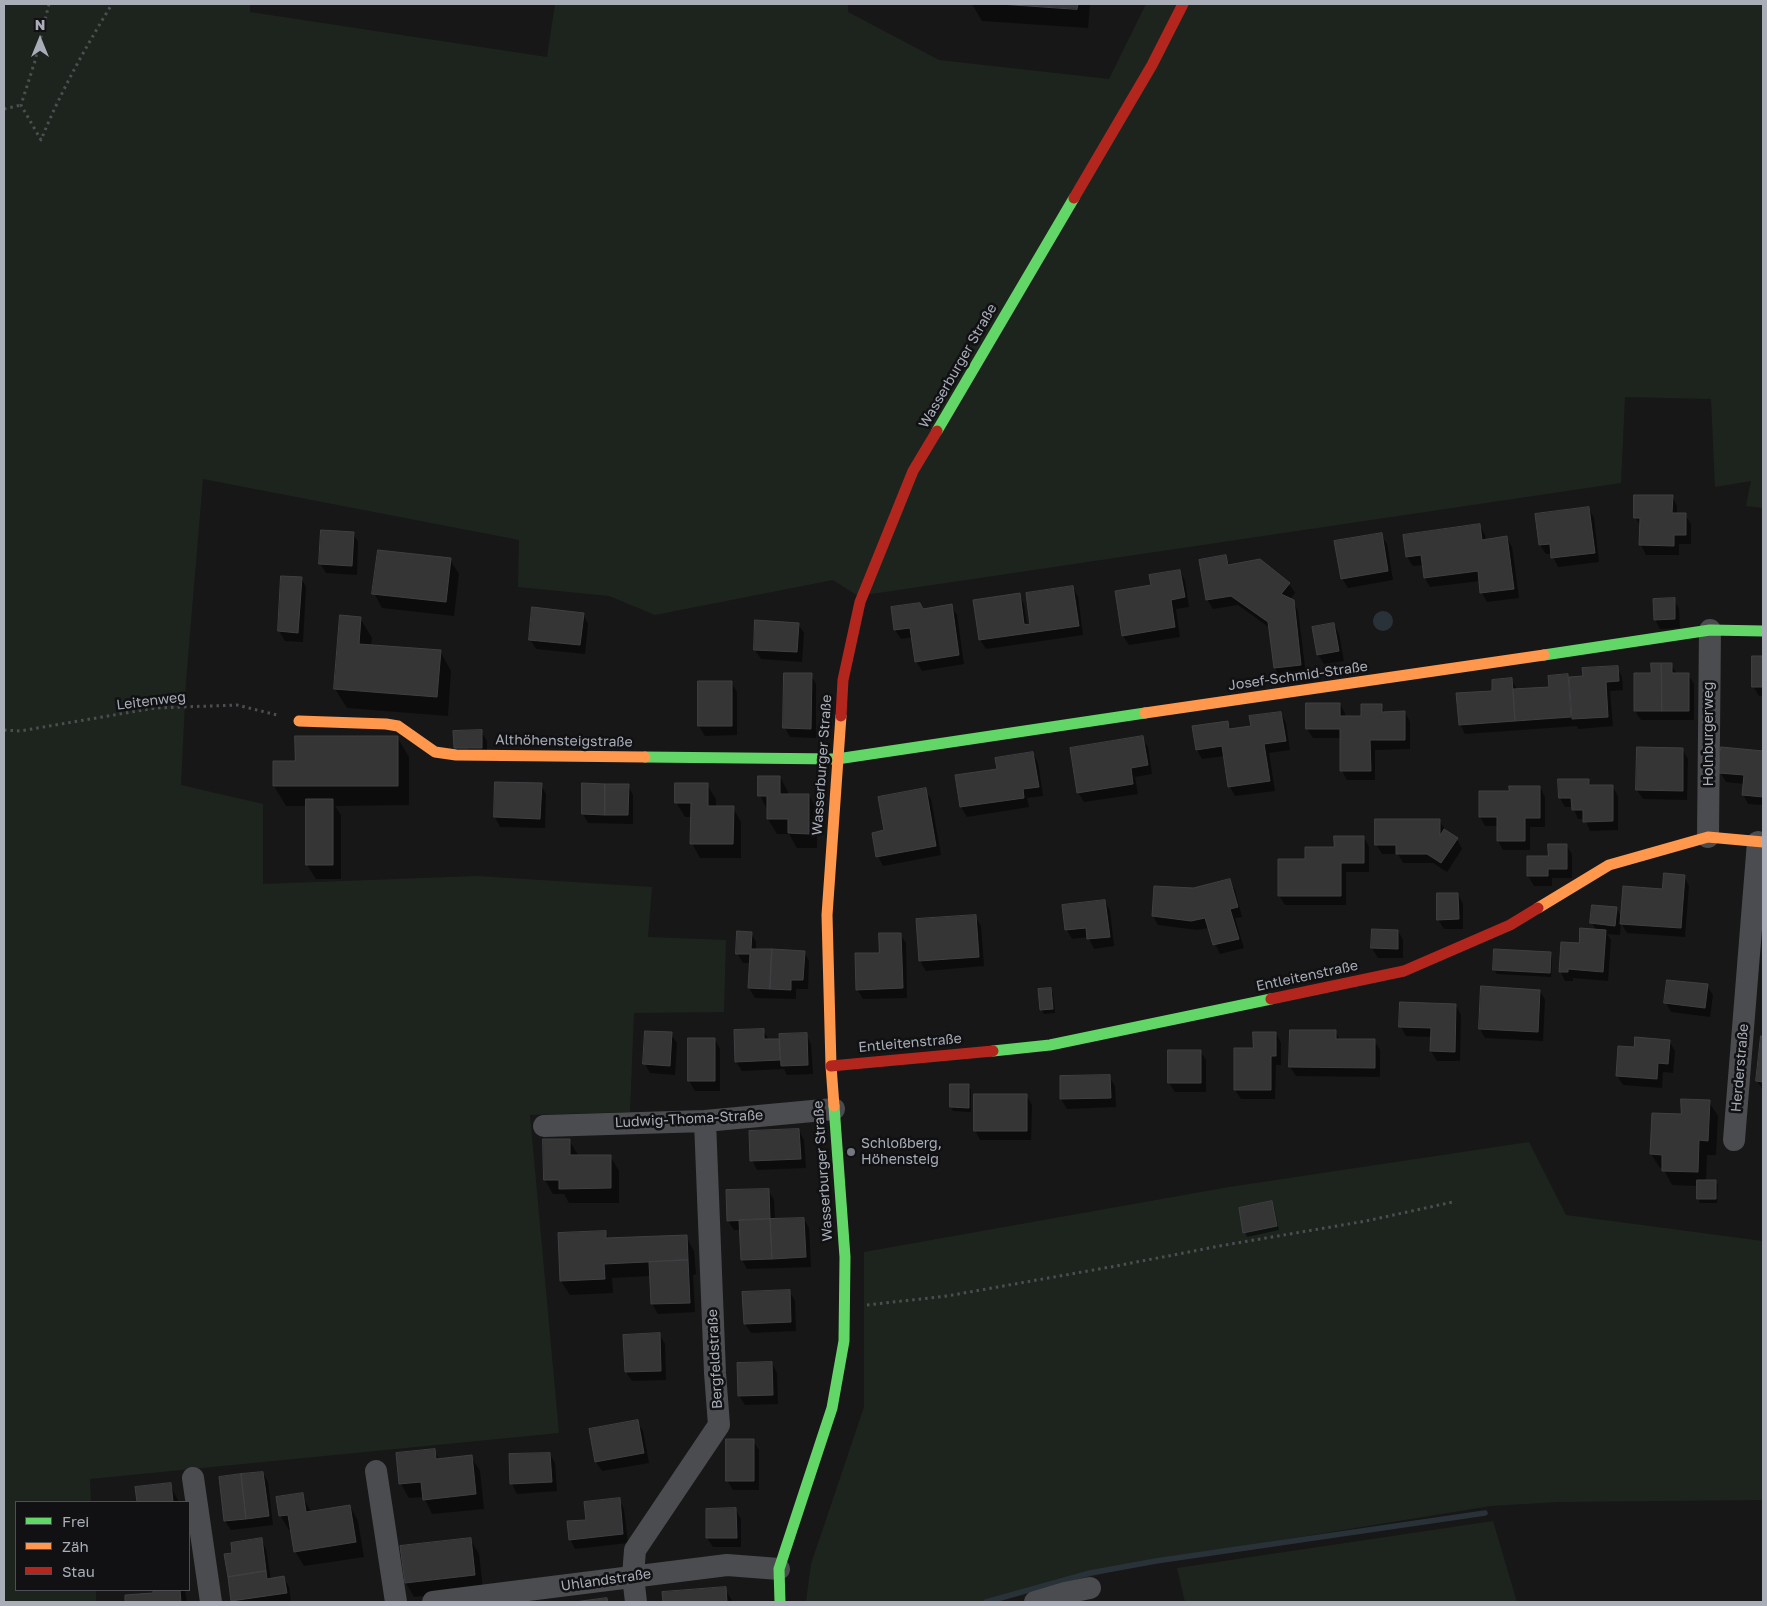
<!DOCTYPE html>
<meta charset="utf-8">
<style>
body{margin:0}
#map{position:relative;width:1767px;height:1606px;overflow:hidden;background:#171717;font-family:"Golos Text",sans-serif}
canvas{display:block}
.frame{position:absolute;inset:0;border:5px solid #a8adb8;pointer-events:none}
.legend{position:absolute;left:15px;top:1501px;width:175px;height:90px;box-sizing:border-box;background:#111113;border:1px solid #4d4f55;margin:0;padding:6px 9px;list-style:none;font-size:15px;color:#a8adb8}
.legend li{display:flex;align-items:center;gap:10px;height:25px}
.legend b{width:25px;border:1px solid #4d4f55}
.north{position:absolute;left:15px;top:15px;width:50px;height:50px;-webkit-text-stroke:4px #111113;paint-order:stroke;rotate:0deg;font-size:14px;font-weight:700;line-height:20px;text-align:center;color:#a8adb8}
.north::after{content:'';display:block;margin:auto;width:18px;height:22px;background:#a8adb8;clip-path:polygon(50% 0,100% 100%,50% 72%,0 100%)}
</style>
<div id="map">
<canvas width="1767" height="1606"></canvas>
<div class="frame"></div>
<ul class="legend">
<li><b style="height:6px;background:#63d668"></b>Frei</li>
<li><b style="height:6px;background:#ff974d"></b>Zäh</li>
<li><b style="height:6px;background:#b3261e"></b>Stau</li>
</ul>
<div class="north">N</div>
</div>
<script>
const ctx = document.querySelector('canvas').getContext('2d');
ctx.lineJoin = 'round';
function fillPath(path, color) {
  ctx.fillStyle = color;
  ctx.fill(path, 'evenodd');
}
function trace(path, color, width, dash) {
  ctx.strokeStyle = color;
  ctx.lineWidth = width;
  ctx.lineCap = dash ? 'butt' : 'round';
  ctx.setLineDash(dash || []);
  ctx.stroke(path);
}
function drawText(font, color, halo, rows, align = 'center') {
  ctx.font = font + ' "Golos Text",sans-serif';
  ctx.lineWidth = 5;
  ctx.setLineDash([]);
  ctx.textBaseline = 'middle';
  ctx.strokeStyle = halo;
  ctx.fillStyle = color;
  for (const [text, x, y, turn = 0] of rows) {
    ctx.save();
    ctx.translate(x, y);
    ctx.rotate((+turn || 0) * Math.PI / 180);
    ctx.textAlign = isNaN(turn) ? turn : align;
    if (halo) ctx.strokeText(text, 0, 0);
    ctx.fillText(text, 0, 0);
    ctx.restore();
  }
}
const green = new Path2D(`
 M4 4H250V12L547 57 555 4H848V12L939 60 1109 79 1146 4H1763V508L1746 506 1751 481 1715 487 1711 399 1625 397 1621 483 858 596 833 580 655 615 609 596 518 587 519 540 203 479 186 681 181 785 263 804V884L477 876 652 887 648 937 726 940 724 1012 634 1013 630 1112 530 1115 559 1433 90 1479 91 1502H16V1590H96V1602H4Z
 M1529 1142 1566 1215 1763 1241V1500L1559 1502 1491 1506 1171 1558 980 1602H806L811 1564 864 1407V1252L1229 1187Z
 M1493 1521 1517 1602H1185L1177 1568Z`);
const water = new Path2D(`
 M1373 621a10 10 0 1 1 20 0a10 10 0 1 1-20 0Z`);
const shadow = new Path2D(`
 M972 4H1090L1088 28 982 21Z
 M1672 496 1677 506V515H1685L1691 524V544H1679V555H1646L1641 545V527L1635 517Z
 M1589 509 1594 518 1599 562 1558 567 1552 554H1546L1540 545 1537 515Z
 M1480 526 1485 535 1486 541 1507 538 1512 547 1519 598 1487 602 1482 593 1480 581 1430 587 1425 578 1423 565 1413 566 1407 557Z
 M353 533 358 542 357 575 326 573 320 563Z
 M1381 535 1387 544 1393 580 1348 588 1342 578Z
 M1225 557 1231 566 1289 584 1295 593 1290 599 1293 601 1298 611 1306 674 1280 677 1275 668 1270 628 1238 605 1213 609 1207 599Z
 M450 560 459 574 454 616 382 608 374 593Z
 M1180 571 1185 581 1189 607 1176 609 1180 637 1129 645 1123 636Z
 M301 578 306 587 303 642 285 641 279 631Z
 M1073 587 1078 597 1083 635 986 649 980 640 1019 595 1024 604 1027 625 1032 626Z
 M1674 599 1679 609 1680 628 1660 629 1655 619Z
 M951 606 957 615 964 664 922 671 916 661 913 637 901 639 895 630 923 610Z
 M583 614 588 624 585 654 536 649 530 639Z
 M360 618 372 638 371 646 440 651 451 671 448 716 347 708 335 689Z
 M798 624 804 633 802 662 761 659 755 650Z
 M1334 624 1339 634 1344 661 1324 664 1318 655Z
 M1753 657H1763V696H1759L1753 686Z
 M1652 665H1671L1677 674H1688L1694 684V720H1641L1635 711 1652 674Z
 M1617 667 1622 677 1623 690 1610 691 1613 726 1578 729 1577 726 1465 734 1460 724 1494 692 1511 680 1517 689 1550 688 1568 676 1569 678 1584 677Z
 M811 675 816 684V738L790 737 785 728Z
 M731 682 737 692V735L705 736 699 726Z
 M1340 704 1345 713V718L1362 717 1381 705 1385 713 1405 712 1410 722V749L1375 750V780H1347L1342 771 1341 738H1313L1307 729Z
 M1281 713 1286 723 1290 750 1269 753 1275 791 1235 796 1230 787 1225 756 1202 759 1197 750 1227 722 1232 730 1252 727Z
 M481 731 487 741V757L461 758Z
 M397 737 409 757V805L335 806 341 815V879H316L307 865V806H286L274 786V762H296Z
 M1142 738 1148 747 1152 774 1135 777 1138 794 1084 802 1078 792Z
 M1723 748 1763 752V805L1748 804 1743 794 1744 784 1726 782 1720 772Z
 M1682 749 1688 759 1687 800 1643 799 1637 790Z
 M1033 753 1038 763 1043 796 1027 798 1029 807 967 817 961 807 957 776 998 770Z
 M780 777 788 792V795H809L817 810V848H797L789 834H777L768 819V811L760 796Z
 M1588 780 1592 786H1612L1618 796V830L1590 831 1585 819H1578L1573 807H1565L1560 798Z
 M541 785 546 794 545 828 500 827 495 817Z
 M628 785 633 795V824L588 823 583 814Z
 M707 785 716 799V807L733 808 741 822V858H700L692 843V817H685L676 802Z
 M1540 787 1545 797V827H1530V850H1503L1498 841V826H1485L1480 817Z
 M925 790 931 799 941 855 883 866 878 856 886 831Z
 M1439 820 1445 830 1457 839 1462 849 1447 872 1433 863H1403L1398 854H1382L1376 844Z
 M1364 837 1369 847V872H1346V905H1285L1279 896 1307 860Z
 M1566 845 1572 854V878H1552V886H1534L1528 876V857H1549Z
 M1684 876 1689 886 1685 937 1627 933 1621 923 1620 935 1607 934 1611 940 1608 981 1573 978V981H1565L1560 971 1580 944 1596 930 1592 923 1616 908 1622 918Z
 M1229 880 1235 890 1242 917 1235 918 1244 948 1220 954 1215 944 1209 928 1197 930 1158 925 1153 916 1193 889Z
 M1458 894 1463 904V929H1444L1438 919Z
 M1105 901 1110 911 1114 946 1094 949 1088 937 1072 939 1067 930Z
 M975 916 981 926 984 966 926 971 920 961 917 921Z
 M1398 931 1403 940V958H1378L1372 948Z
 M751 933 756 942V950L804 952 809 961 808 989H796V999L755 998 749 988 750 963H743L737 953Z
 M900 934 906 943 907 998 863 999 857 989 881 954Z
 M1550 953 1552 958 1551 977 1497 974 1494 970Z
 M1707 986 1713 995 1710 1017 1671 1012 1666 1003Z
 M1051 989 1053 994 1055 1013 1044 1014 1042 1010 1040 991Z
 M1540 991 1545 1000 1543 1041 1485 1038 1480 1029Z
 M1456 1005 1461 1015 1460 1061H1437L1431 1051 1432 1037 1406 1036 1401 1027Z
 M763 1030 769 1040H781L806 1034 811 1044 813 1074 787 1075 784 1069 742 1071 736 1062Z
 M1335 1031 1340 1040H1374L1380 1050V1077L1296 1076 1290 1067Z
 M1276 1033 1281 1043V1065H1276L1275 1099H1241L1235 1090Z
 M671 1034 677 1043 675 1075 650 1073 645 1064Z
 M1762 1037H1763V1090L1757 1081Z
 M689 1039H715L720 1049V1091H695L689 1081Z
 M1669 1041 1675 1051 1673 1073 1663 1072 1662 1088 1623 1085 1617 1076 1635 1049Z
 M1200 1051 1206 1060V1092H1175L1169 1083Z
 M1109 1077 1115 1086 1116 1107 1067 1109 1061 1099V1078Z
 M968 1086 971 1090V1112L953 1111 951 1107Z
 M1026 1095 1032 1105 1031 1140H980L975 1130Z
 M1709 1102 1718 1116 1716 1155H1707L1706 1181H1715L1718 1185 1717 1203H1700L1698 1198V1186L1672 1185 1663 1168H1660L1651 1154Z
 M799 1130 804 1140 806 1168 757 1170 752 1160Z
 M569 1140 578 1155 610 1156 619 1171V1203H569L564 1194H553L545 1180Z
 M768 1190 774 1200 775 1220 804 1219 809 1228 811 1267 747 1269 742 1260 741 1230H734L728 1221Z
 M1272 1202 1274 1207 1279 1230 1247 1237 1245 1232Z
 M605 1232 609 1239 686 1236 694 1251 696 1274 693 1275 695 1312 658 1314 652 1304 651 1276 612 1278 613 1293 570 1295 561 1281Z
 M789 1291 795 1301 796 1331 751 1333 745 1324Z
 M659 1334 665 1344 666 1380 632 1381 626 1372Z
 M772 1363 777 1373 778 1404 745 1405 739 1396Z
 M637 1422 643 1431 649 1463 602 1471 596 1462Z
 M753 1441 759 1450V1490H733L727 1480Z
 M434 1451 440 1460 471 1457 480 1471 484 1509 432 1514 424 1497 409 1498 401 1484Z
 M550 1454 555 1463 557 1491 517 1494 512 1484 510 1456Z
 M263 1473 268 1482 273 1525 231 1530 225 1521Z
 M170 1485 179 1502H138L136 1488Z
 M302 1495 311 1512 350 1506 358 1521 364 1557 304 1566 295 1551 292 1530H289L280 1515Z
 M619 1499 624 1509 628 1543 575 1549 570 1539 587 1521Z
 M736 1510 741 1519V1547H713L707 1538Z
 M261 1539 266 1549 271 1580 284 1578 289 1587 291 1602H233L232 1601 234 1554Z
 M470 1539 479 1554 483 1589 414 1597 406 1583Z
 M725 1589 733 1602H664V1593Z
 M154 1590H185L187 1602H126V1596L155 1594Z`);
const stream = new Path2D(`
 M986 1602 1090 1573 1156 1561 1485 1513`);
const building = new Path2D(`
 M1000 4H1078L1077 9Z
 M1634 495H1673L1672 513H1686V535H1674V546L1639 545 1640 518H1634Z
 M1589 507 1595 553 1551 558 1550 544 1539 545 1535 514Z
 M1480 524 1482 540 1507 536 1514 589 1480 593 1478 571 1424 578 1421 555 1406 557 1403 535Z
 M321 530 354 532 352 566 319 564Z
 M1382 533 1388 571 1341 579 1334 541Z
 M378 550 451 558 446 602 372 594Z
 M1226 555 1228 565 1260 559 1290 583 1281 594 1294 600 1301 665 1274 668 1268 622 1231 596 1206 600 1199 560Z
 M1180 570 1185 597 1171 600 1175 627 1122 636 1115 591 1151 585 1149 575Z
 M281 576 302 577 298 633 278 631Z
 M1073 586 1079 626 979 640 973 600 1020 593 1024 624 1030 625 1026 593Z
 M1675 598V619L1654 620 1653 599Z
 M920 603 923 609 952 604 959 655 915 662 910 628 894 630 891 607Z
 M532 607 584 613 580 645 529 640Z
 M340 615 361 617 359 644 441 650 437 697 334 689Z
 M755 620 799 623 797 652 754 650Z
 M1334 623 1339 651 1317 655 1312 627Z
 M1752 656H1763V687H1752Z
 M1651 663H1661L1662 711H1634V673H1651Z
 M1662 663H1672V673H1689V711H1662Z
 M1618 666 1619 681 1606 682 1608 717 1572 719 1569 677 1583 676 1582 668Z
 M784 673H812L811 729 783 728Z
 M1568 674 1571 717 1515 721 1513 689 1549 687 1548 676Z
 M1512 678 1515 721 1459 725 1456 693 1492 691V680Z
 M698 681H732V726H698Z
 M1306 703H1340V716H1361V704H1382V712L1405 711V740H1370L1371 771H1340V729H1306Z
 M1281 712 1286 741 1264 744 1270 781 1228 787 1222 746 1196 750 1192 726 1228 721 1229 729 1251 726 1249 716Z
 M482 730V748H454L453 731Z
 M295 736H398V786H273V761H295Z
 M1143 736 1148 765 1131 768 1133 784 1077 793 1070 748Z
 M1637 747 1683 748V791L1636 790Z
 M1721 747 1763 751V797L1742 795 1744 775 1719 773Z
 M1033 752 1039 787 1023 789 1024 798 960 807 955 775 997 769 995 758Z
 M758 776H780V794H809V834L788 833V819H767V796H758Z
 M1558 779H1589V785H1613V821L1583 822V810H1572L1571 798H1559Z
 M495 782 542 783 540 819 494 817Z
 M582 783 605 784V815L582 814Z
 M675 783H708V806H734L733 844H690L691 803H675Z
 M605 784H629L628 815H605Z
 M1509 786H1540V818H1525V841H1497V817H1479V791H1509Z
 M926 788 936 846 876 857 872 833 884 830 878 797Z
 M306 799H333V865H306Z
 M1375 819H1440V836L1444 829 1458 838 1441 863 1427 854H1396V845H1375Z
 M1334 836H1364V863H1341V896H1278V859H1305V847H1334Z
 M1548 844H1567V869H1548V876H1527V856H1548Z
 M1664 873 1685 875 1681 928 1620 924 1623 886 1662 889Z
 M1230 879 1238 907 1230 909 1239 939 1213 945 1205 918 1191 921 1152 916 1154 886 1193 888Z
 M1437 893H1458L1459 919 1437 920Z
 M1105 900 1110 937 1087 939 1086 928 1065 930 1062 905Z
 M1592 905 1617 907 1615 926 1590 923Z
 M976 915 979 957 919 961 916 919Z
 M1580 928 1606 930 1603 972 1568 969V972H1559L1561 942 1579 943Z
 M1372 929 1398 930V949L1371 948Z
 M737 931 752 932 751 949H772L770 989 748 988 750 954H736Z
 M879 933H901L903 988 856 990 855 953H879Z
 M772 949 805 951 803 980H791V990L770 989Z
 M1494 949 1551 952 1550 973 1493 970Z
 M1667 980 1708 984 1705 1008 1664 1003Z
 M1481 986 1540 990 1538 1032 1479 1029Z
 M1051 988 1053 1009 1040 1010 1038 989Z
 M1400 1002 1456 1004 1455 1052 1430 1051 1431 1028 1399 1027Z
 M764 1029V1039H779L780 1060 735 1062 734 1030Z
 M1290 1030H1336V1039H1375V1068L1289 1067Z
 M645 1031 672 1032 670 1066 643 1064Z
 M1253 1032H1276V1056H1271V1090H1234V1048H1253Z
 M807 1033 808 1065 781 1066 779 1034Z
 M1761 1036H1763V1082L1756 1081Z
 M1635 1037 1670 1040 1668 1064 1658 1063 1657 1079 1616 1076 1618 1046 1634 1047Z
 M688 1038H715V1081H688Z
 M1168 1050H1201V1083H1168Z
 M1110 1075 1111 1098 1060 1099V1076Z
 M950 1084H969V1108L950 1107Z
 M974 1094H1027V1131H974Z
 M1681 1099 1710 1100 1708 1141 1699 1140 1698 1172 1662 1171V1155L1650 1154 1652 1113 1681 1114Z
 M799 1129 801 1159 750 1161 749 1131Z
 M543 1139H570V1155H611V1188L559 1189V1180H544Z
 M1697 1180H1716V1199H1697Z
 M769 1189 770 1219 727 1221 726 1190Z
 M1272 1201 1277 1226 1243 1233 1239 1208Z
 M804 1218 806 1257 772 1259 770 1219Z
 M770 1219 772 1259 741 1260 739 1220Z
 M606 1231V1238L687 1235 688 1260 604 1264 605 1279 560 1281 558 1233Z
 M688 1260 690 1303 651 1304 649 1262Z
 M790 1290 791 1322 744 1324 742 1292Z
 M660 1333 661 1371 625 1372 623 1335Z
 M772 1362 773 1395 738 1396 737 1363Z
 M638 1420 644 1453 595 1462 589 1429Z
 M726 1439H754V1481H726Z
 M435 1449 436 1459 472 1455 476 1494 423 1500 421 1482 399 1484 396 1453Z
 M550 1453 552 1482 510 1484 509 1454Z
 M263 1472 269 1516 246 1519 241 1474Z
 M241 1474 246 1519 224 1521 219 1477Z
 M171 1483 173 1502H137L135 1487Z
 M303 1493 306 1512 350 1505 356 1542 294 1552 288 1515 279 1516 276 1497Z
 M620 1498 623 1534 569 1540 567 1521 586 1520 584 1502Z
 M736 1508 737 1538H706V1509Z
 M262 1538 266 1571 228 1577 224 1554 232 1553 231 1543Z
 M471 1538 475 1575 405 1583 400 1546Z
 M266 1571 267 1579 284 1576 287 1593 231 1601 228 1577Z
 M726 1587 727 1602H663L662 1592Z
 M153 1590H180L181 1602H125V1595L153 1593Z
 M607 1598 608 1602H575Z`);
const path = new Path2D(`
 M49 4 35 61 21 105 41 140C60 93 85 48 112 4
 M4 109 21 105
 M4 730 20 731 155 708 237 705 277 715
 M867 1305 947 1296 1116 1266 1225 1245 1366 1221 1453 1202`);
const street = new Path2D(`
 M1708 837 1710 630
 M544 1126 705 1121 834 1109
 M1734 1140 1758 842
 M376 1471 396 1602
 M193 1478 211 1602
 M433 1602 727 1565 779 1569
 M636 1602 633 1576 635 1550 719 1425 715 1373 705 1121
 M1035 1602 1065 1593 1090 1588`);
const fast = new Path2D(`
 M937 431 1074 198
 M1544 655 1710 630 1763 631
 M645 757 837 759 1145 713
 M993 1051 1050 1045 1271 999
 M780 1602 779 1569 832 1408 844 1341 845 1257 834 1106`);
const slow = new Path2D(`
 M1145 713 1544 655
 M299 721 386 724 398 726 435 752 456 755 645 757
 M1538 908 1609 865 1708 837 1763 842
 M834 1106 831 1066 827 915 841 716`);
const jam = new Path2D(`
 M1074 198 1152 65 1183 4
 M841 716 843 680 860 602 913 471 937 431
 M1271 999 1404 971 1510 925 1538 908
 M831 1066 993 1051`);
const markers = [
 [851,1152,5,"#757880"]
];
const streetNames = [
 ["Wasserburger Straße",958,366,-60],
 ["Josef-Schmid-Straße",1298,676,-8],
 ["Leitenweg",151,701,-7],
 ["Holnburgerweg",1709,734,-90],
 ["Althöhensteigstraße",564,741,1],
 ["Wasserburger Straße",822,765,-86],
 ["Entleitenstraße",1307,976,-12],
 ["Entleitenstraße",910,1043,-5],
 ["Herderstraße",1740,1068,-85],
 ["Ludwig-Thoma-Straße",689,1119,-3],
 ["Wasserburger Straße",823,1171,-94],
 ["Bergfeldstraße",715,1359,-93],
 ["Uhlandstraße",606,1580,-8]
];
const poiNames = [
 ["Schloßberg,",861,1144],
 ["Höhensteig",861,1160]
];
fillPath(green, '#1d241e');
fillPath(water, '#2a3239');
fillPath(shadow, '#0007');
trace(stream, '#2a3239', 5.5);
fillPath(building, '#353536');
trace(building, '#3f4043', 1);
trace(path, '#4d4e52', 3, [2.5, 4]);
trace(street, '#4b4c50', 22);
trace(fast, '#63d668', 11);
trace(slow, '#ff974d', 11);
trace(jam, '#b3261e', 11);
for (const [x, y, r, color] of markers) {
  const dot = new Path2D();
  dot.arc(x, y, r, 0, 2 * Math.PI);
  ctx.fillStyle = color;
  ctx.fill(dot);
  trace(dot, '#111113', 2);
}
drawText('14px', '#a8adb8', '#111113', streetNames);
drawText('14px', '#a8adb8', '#111113', poiNames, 'left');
</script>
